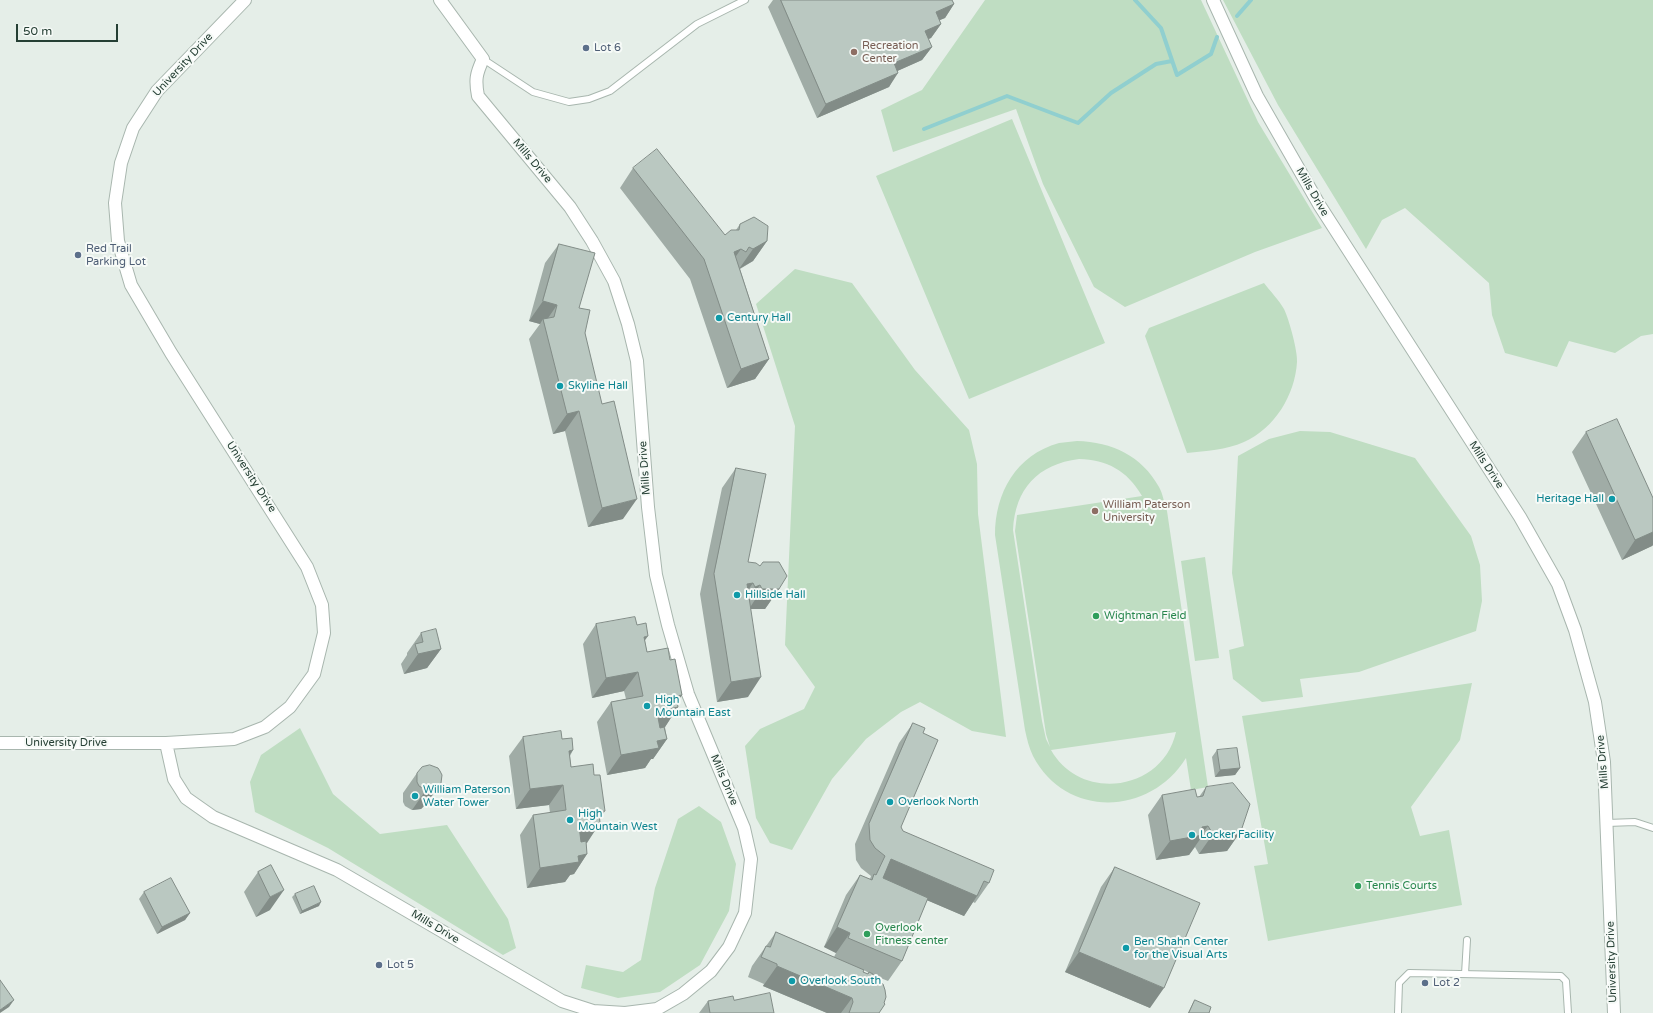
<!DOCTYPE html>
<style>
body{margin:0}
#map{position:relative;width:1653px;height:1013px;overflow:hidden;background:#e5eee8;font-family:"Varela Round",sans-serif}
canvas{display:block}
.scale{position:absolute;left:16px;top:24px;width:102px;height:18px;box-sizing:border-box;border:2px solid #253f34;border-top:0;padding-left:5px;font-size:12px;line-height:14px;white-space:nowrap;color:#253f34;-webkit-text-stroke:3px #f6faf7;paint-order:stroke}
</style>
<div id="map">
<canvas width="1653" height="1013"></canvas>
<div class="scale">50 m</div>
</div>
<script>
const ctx = document.querySelector('canvas').getContext('2d');
ctx.lineJoin = 'round';
function fillPath(path, color) {
  ctx.fillStyle = color;
  ctx.fill(path, 'evenodd');
}
function trace(path, color, width, dash) {
  ctx.strokeStyle = color;
  ctx.lineWidth = width;
  ctx.lineCap = dash ? 'butt' : 'round';
  ctx.setLineDash(dash || []);
  ctx.stroke(path);
}
function drawText(font, color, halo, rows, align = 'center') {
  ctx.font = font + ' "Varela Round",sans-serif';
  ctx.lineWidth = 4;
  ctx.setLineDash([]);
  ctx.textBaseline = 'middle';
  ctx.strokeStyle = halo;
  ctx.fillStyle = color;
  for (const [text, x, y, turn = 0] of rows) {
    ctx.save();
    ctx.translate(x, y);
    ctx.rotate((+turn || 0) * Math.PI / 180);
    ctx.textAlign = isNaN(turn) ? turn : align;
    if (halo) ctx.strokeText(text, 0, 0);
    ctx.fillText(text, 0, 0);
    ctx.restore();
  }
}
const green = new Path2D(`
 M985 0H1201L1258 122 1322 228 1255 252 1125 307 1094 287 1043 184 1016 109 893 152 881 110 922 90Z
 M1223 0H1653V334L1641 336 1615 353 1569 341 1557 367 1505 353 1492 315 1489 283 1405 208 1382 220 1366 249 1278 105Z
 M1012 119 1105 343 969 399 876 176Z
 M795 269 852 283 915 370 969 430 977 464 978 514 1006 737 972 731 920 702 901 712 866 739 832 779 792 850 770 843 756 818 745 746 760 729 804 709 815 687 785 645 795 426 756 304Z
 M1264 283C1270 291 1279 300 1284 309 1289 319 1298 352 1297 362 1295 395 1275 428 1244 442 1226 450 1206 451 1187 453L1145 336 1149 328Z
 M1300 431 1330 432 1415 458 1471 536 1480 565 1482 601 1476 631 1359 672 1300 679 1303 697 1262 702 1233 679 1229 650 1244 646 1232 573 1238 456 1269 439Z
 M1077 441C1112 442 1142 456 1159 487 1163 494 1164 503 1167 511L1208 787 1191 790 1186 758C1150 816 1066 819 1033 756 1029 748 1027 739 1025 730L995 535C995 493 1016 455 1059 443 1065 442 1071 442 1077 441ZM1079 459C1107 460 1127 470 1142 496L1017 515 1015 531 1046 734 1050 747 1046 739 1042 721 1013 530C1015 489 1038 464 1079 459ZM1176 732C1163 791 1081 803 1051 750Z
 M1205 557 1219 658 1195 661 1181 561Z
 M1472 683 1460 740 1411 807 1420 836 1449 830 1462 905 1268 941 1254 866 1268 864 1242 716Z
 M300 728 333 794 380 834 447 825 508 919 516 948 503 955 328 848 255 812 250 782 261 755Z
 M699 806 721 822 736 864 729 911 700 965 660 992 618 998 581 988 586 965 623 972 641 960 655 888 678 819Z`);
const stream = new Path2D(`
 M1135 0 1161 28 1177 75 1211 54 1217 37
 M1237 16 1251 0
 M924 129 1007 96 1078 123 1111 93 1156 64 1172 61`);
const service = new Path2D(`
 M483 59 533 92 569 102 589 99 610 91 697 24 745 0
 M1607 823 1635 822 1653 828
 M1465 974 1467 940
 M1398 1013 1399 983 1409 973 1561 976 1566 981 1568 1013`);
const minor = new Path2D(`
 M1213 0 1257 96 1320 206 1520 517 1558 584 1575 630 1595 702 1604 762 1614 1013
 M0 743H166L234 739 265 727 290 707 314 674 324 633 322 605 307 567 171 353 131 285 118 241 115 203 121 163 133 128 157 91 245 0
 M166 743 174 779 186 798 213 817 337 870 562 1001 593 1011 625 1013 657 1009 683 994 711 971 729 947 745 913 751 859 744 828 688 694 668 625 656 575 648 507 637 361 628 324 614 281 592 241 570 207 478 96C475 80 476 74 483 59L440 0`);
const wall = new Path2D(`
 M773 0H953H952L954 4 945 18 939 20 941 24 931 38 928 39 932 47 922 60 897 71 889 87 817 118 768 7Z
 M633 168 725 235 736 230 740 224 767 241 753 261 740 269 769 359 755 379 727 388 690 279 620 188Z
 M559 244 579 308 585 333 623 519 588 527 565 431 553 434 529 339 540 324 529 321 545 263Z
 M1586 432 1653 498V545L1652 546 1622 560 1572 452Z
 M736 468 748 562 779 589 765 609H751L748 697 717 702 700 594 722 488Z
 M596 624 637 625 645 641 647 652 670 660 682 695 677 702 678 707 665 727 667 739 653 759H651L645 768 607 775 597 722 611 702 626 699 624 691 592 698 583 644Z
 M421 633 441 649 427 668 404 674 401 664 407 655V653Z
 M913 723 923 733 901 827 903 831 989 883 975 903 973 902 964 916 927 900 902 961 888 981 873 975V976L879 1013H827L763 986 764 984 748 977 752 966 776 932 834 957 836 953 824 947 846 895 860 875 870 879 871 876 861 868 856 860 855 844 899 743ZM864 970 869 973 867 974 863 972Z
 M523 737 562 739 573 750 570 756 571 767 600 819V823L586 843 587 854 574 874 570 875 565 882 527 888 520 835 533 815 550 813 549 805 516 809 509 756Z
 M1217 750 1240 768 1235 775 1215 777 1212 757Z
 M417 773 441 783 427 803 421 809 412 810 405 806 403 802V793Z
 M1206 787 1241 831 1227 851 1199 854 1195 847 1189 855 1156 860 1148 815 1162 795 1197 797H1199Z
 M271 865 270 910 256 917 244 892 258 872Z
 M1115 867 1150 1008 1065 972 1101 887Z
 M144 892 190 913 185 920 157 934 139 899Z
 M295 894 319 906 300 914 292 897Z
 M734 1000 774 1013H699L708 1001Z
 M1195 1000 1209 1013H1188L1193 1003Z`);
const shadedWall = new Path2D(`
 M954 4 945 18 926 26 936 12Z
 M941 24 931 38 915 45 925 31Z
 M932 47 922 60 884 77 894 63Z
 M898 73 889 87 817 118 826 104Z
 M767 241 753 261 739 269 753 249Z
 M741 249 727 269 734 252Z
 M543 301 557 305 544 324 543 319 540 324 529 321Z
 M769 359 755 379 727 388 741 369Z
 M579 411 565 431 553 434 567 414Z
 M637 499 623 519 588 527 602 508Z
 M1653 532V545L1652 546 1622 560 1635 540Z
 M753 583 739 603 747 584Z
 M760 585 746 604 741 607 755 587Z
 M762 589H779L765 609H749Z
 M648 636 634 656 644 637Z
 M441 649 427 668 404 674 418 654Z
 M638 672 624 691 592 698 606 678Z
 M761 677 748 697 717 702 731 682Z
 M682 695 673 708 678 707 665 727 643 731 657 712 676 696Z
 M667 739 653 759H651L645 768 607 775 621 755 657 741Z
 M573 750 559 770 569 751Z
 M1240 768 1235 775 1215 777 1220 770Z
 M441 783 427 803 421 809 412 810 426 790Z
 M563 785 549 805 516 809 530 789Z
 M605 811 596 824 600 823 587 843 565 846 579 826 599 812Z
 M1208 826 1201 835H1203L1189 855 1156 860 1170 841 1202 827Z
 M1241 831 1227 851 1199 854 1213 834Z
 M587 854 574 874 570 875 565 882 527 888 540 868 578 856Z
 M891 859 977 896 964 916 877 879Z
 M284 890 270 910 256 917 270 897Z
 M321 902 319 906 300 914 302 911Z
 M190 913 185 920 157 934 162 927Z
 M837 927 850 933 836 953 824 947Z
 M1079 952 1164 988 1150 1008 1065 972Z
 M777 966 852 998 841 1013H827L763 986Z
 M14 1000 9 1007 0 1013V1010Z`);
const building = new Path2D(`
 M781 0H952L954 4 936 12 941 24 925 31 932 47 894 63 898 73 826 104Z
 M657 149 725 235 731 230H739L740 224 754 217 768 226 767 241 753 249 749 247 746 252 741 249 734 252 769 359 741 369 704 259 633 168Z
 M559 244 595 253 579 308 590 310 585 333 602 404 614 401 637 499 602 508 579 411 567 414 543 319 554 317 557 305 543 301Z
 M1617 419 1653 498V532L1635 540 1586 432Z
 M736 468 766 474 748 562 756 563 760 566 763 562H779L787 576 779 589H762L760 585 755 587 753 583 747 584 761 677 731 682 714 574Z
 M635 617 637 625 646 623 648 636 644 637 647 652 668 648 670 660 675 659 682 695 676 696 678 707 657 712 660 728 664 727 667 739 657 741 659 748 621 755 611 702 643 696 638 672 606 678 596 624Z
 M436 629 441 649 418 654 415 644 423 642 421 633Z
 M913 723 925 728 923 733 938 740 901 827 903 831 994 870 989 883 984 881 977 896 891 859 883 878 928 898 902 961 848 938 850 933 837 927 860 875 872 880 874 874 876 875 885 856 875 848 870 840 869 824Z
 M561 731 562 739 572 738 573 750 569 751 571 767 593 764 594 775H600L605 811 599 812 600 823 579 826 581 842 586 841 587 854 578 856 579 862 540 868 533 815 566 810 563 785 530 789 523 737Z
 M1237 748 1240 768 1220 770 1217 750Z
 M430 765 438 768 440 771 442 775 441 783 435 789 426 790 419 786 417 782V773L422 767Z
 M1233 783 1250 804 1241 831 1213 834 1208 826 1202 827 1203 835 1170 841 1162 795 1195 789 1197 797 1203 796 1206 787Z
 M271 865 284 890 270 897 258 872Z
 M1115 867 1200 903 1164 988 1079 952Z
 M171 878 190 913 162 927 144 892Z
 M314 886 321 902 302 911 295 894Z
 M776 932 864 970 863 972 868 974 869 972 873 974V976L883 984 885 990 886 997 884 1003 885 1004 879 1013H849L853 1002 852 998 777 966V964L761 957 766 946 770 947Z
 M0 980 14 1000 0 1010Z
 M770 993 774 1013H710L708 1001 733 996 734 1000Z
 M1195 1000 1211 1007 1209 1013H1189Z`);
const markers = [
 [586,48,4,"#5c6f8a"],
 [854,52,4,"#8d6e63"],
 [78,255,4,"#5c6f8a"],
 [719,318,4,"#0f9aa8"],
 [560,386,4,"#0f9aa8"],
 [1612,499,4,"#0f9aa8"],
 [1095,511,4,"#8d6e63"],
 [737,595,4,"#0f9aa8"],
 [1096,616,4,"#2e9e5b"],
 [647,706,4,"#0f9aa8"],
 [415,796,4,"#0f9aa8"],
 [890,802,4,"#0f9aa8"],
 [570,820,4,"#0f9aa8"],
 [1192,835,4,"#0f9aa8"],
 [1358,886,4,"#2e9e5b"],
 [867,934,4,"#2e9e5b"],
 [1126,948,4,"#0f9aa8"],
 [379,965,4,"#5c6f8a"],
 [792,981,4,"#0f9aa8"],
 [1425,983,4,"#5c6f8a"]
];
const educationNames = [
 ["Recreation",862,46],
 ["Center",862,59],
 ["William Paterson",1103,505],
 ["University",1103,518]
];
const serviceNames = [
 ["Lot 6",594,48],
 ["Red Trail",86,249],
 ["Parking Lot",86,262],
 ["Lot 5",387,965],
 ["Lot 2",1433,983]
];
const streetNames = [
 ["University Drive",183,65,-47],
 ["Mills Drive",532,161,50],
 ["Mills Drive",1312,192,60],
 ["Mills Drive",1486,465,57],
 ["Mills Drive",645,468,-94],
 ["University Drive",251,477,57],
 ["University Drive",66,743],
 ["Mills Drive",1603,762,-95],
 ["Mills Drive",724,780,67],
 ["Mills Drive",435,927,31],
 ["University Drive",1612,962,-92]
];
const cultureNames = [
 ["Century Hall",727,318],
 ["Skyline Hall",568,386],
 ["Heritage Hall",1604,499,"right"],
 ["Hillside Hall",745,595],
 ["High",655,700],
 ["Mountain East",655,713],
 ["William Paterson",423,790],
 ["Water Tower",423,803],
 ["Overlook North",898,802],
 ["High",578,814],
 ["Mountain West",578,827],
 ["Locker Facility",1200,835],
 ["Ben Shahn Center",1134,942],
 ["for the Visual Arts",1134,955],
 ["Overlook South",800,981]
];
const leisureNames = [
 ["Wightman Field",1104,616],
 ["Tennis Courts",1366,886],
 ["Overlook",875,928],
 ["Fitness center",875,941]
];
fillPath(green, '#bfddc2');
trace(stream, '#90cfcf', 4);
trace(service, '#a8b6ae', 8);
trace(minor, '#a8b6ae', 14);
trace(service, '#fff', 6);
trace(minor, '#fff', 12);
fillPath(wall, '#a0aca6');
fillPath(shadedWall, '#828c87');
fillPath(building, '#bac8c1');
trace(building, '#828c87', 1);
for (const [x, y, r, color] of markers) {
  const dot = new Path2D();
  dot.arc(x, y, r, 0, 2 * Math.PI);
  ctx.fillStyle = color;
  ctx.fill(dot);
  trace(dot, '#f6faf7', 1.5);
}
drawText('11px', '#785e54', '#f6faf7', educationNames, 'left');
drawText('11px', '#4e5e75', '#f6faf7', serviceNames, 'left');
drawText('11px', '#253f34', '#f6faf7', streetNames);
drawText('11px', '#0d838f', '#f6faf7', cultureNames, 'left');
drawText('11px', '#27864d', '#f6faf7', leisureNames, 'left');
</script>
